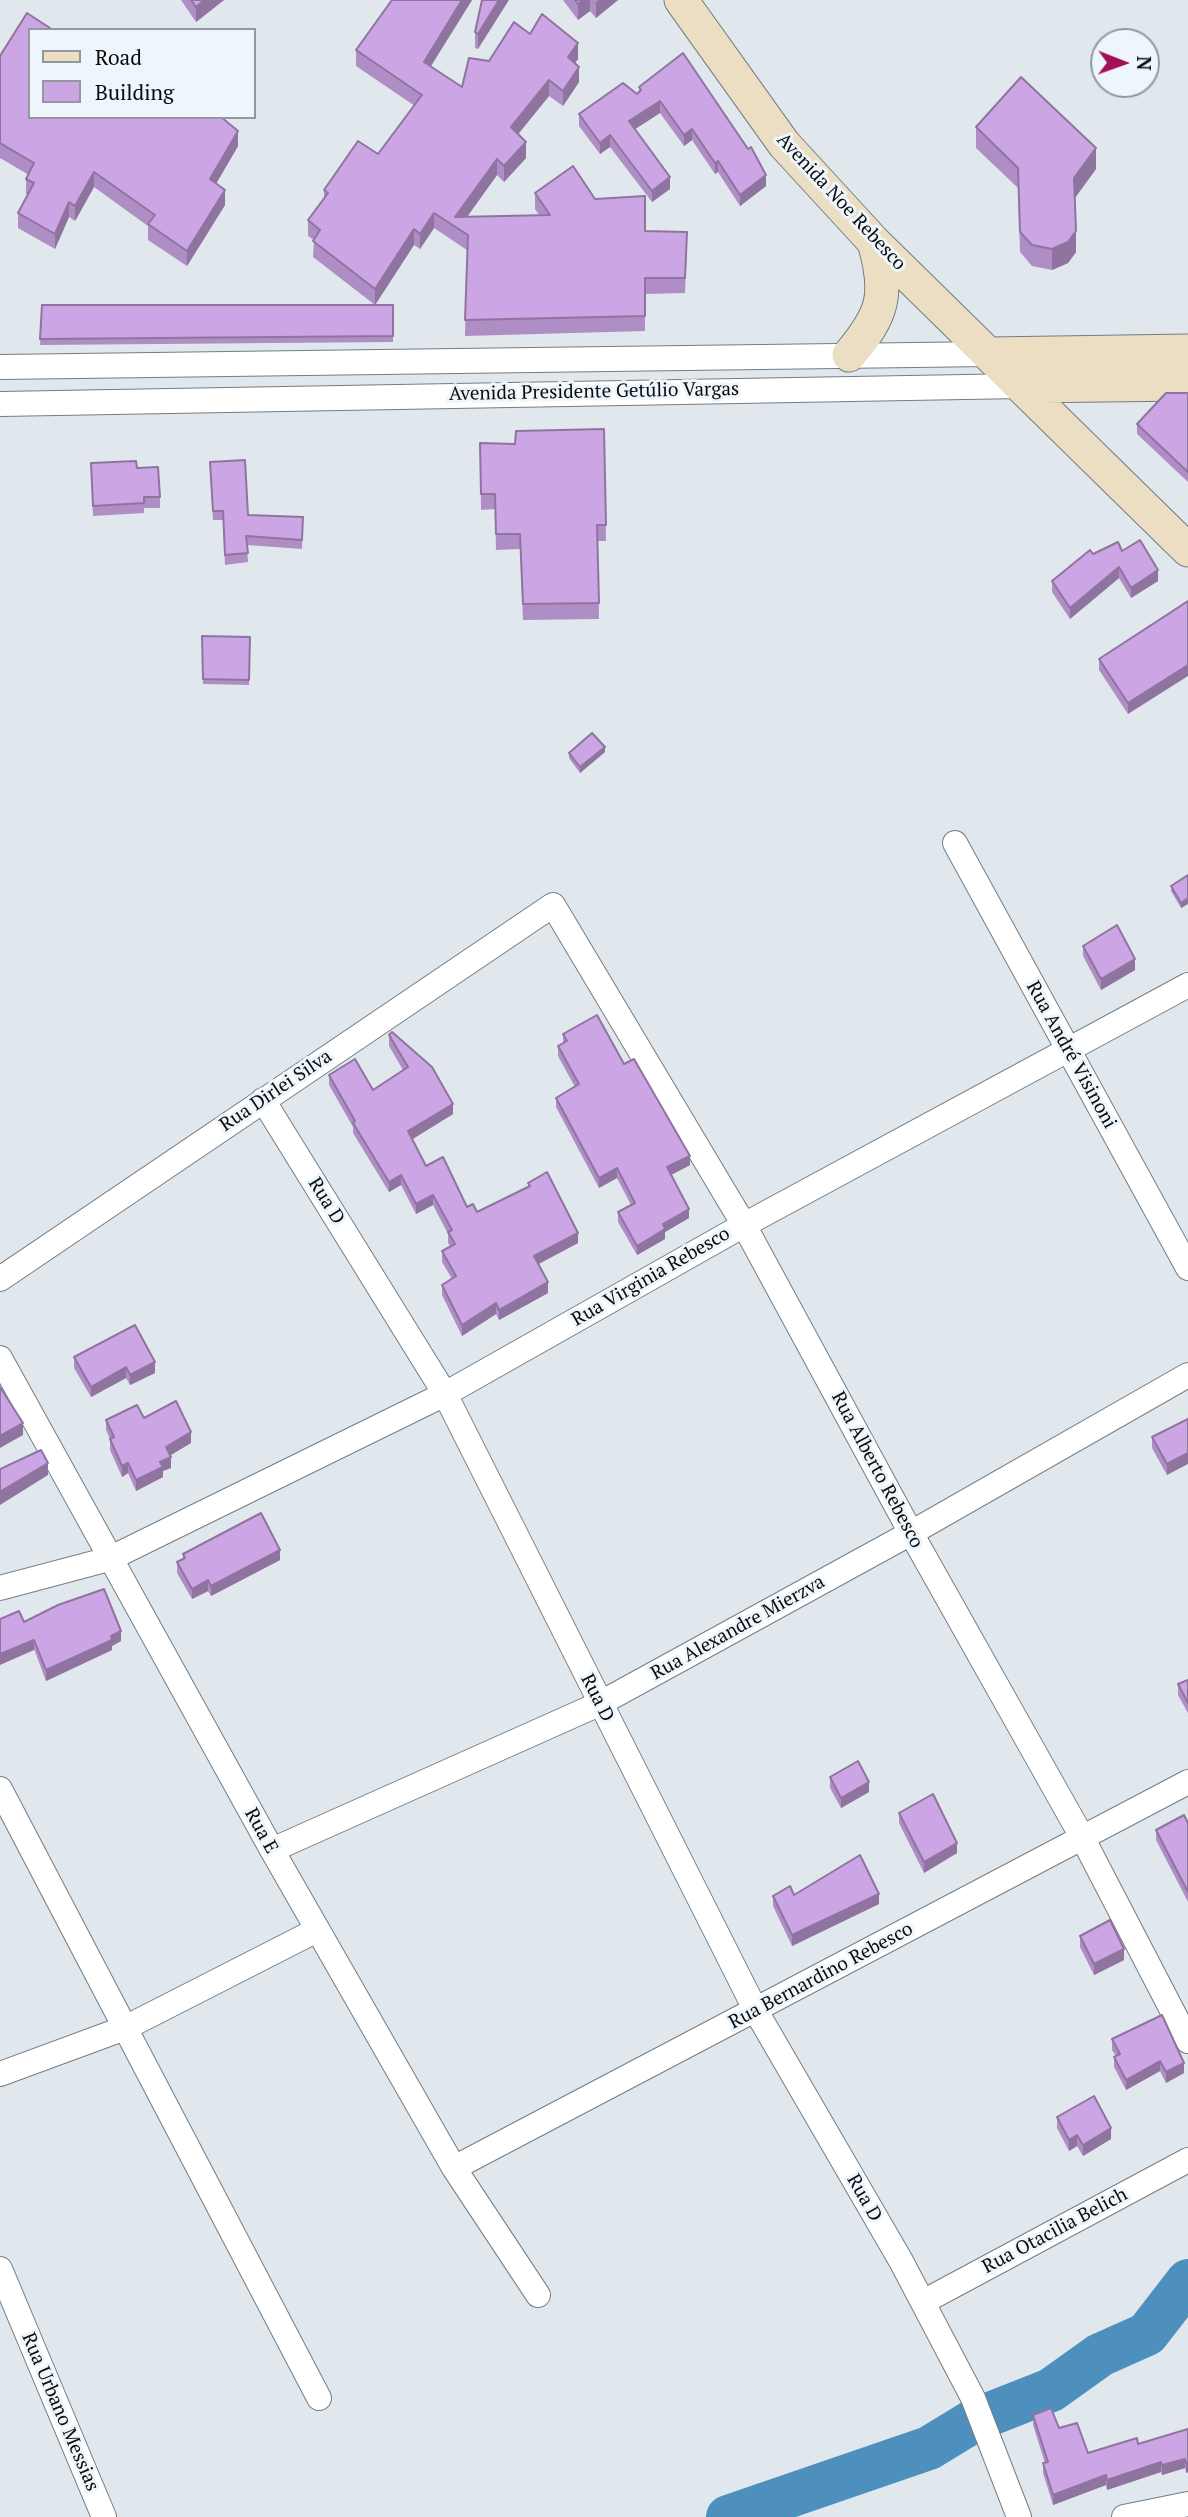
<!DOCTYPE html>
<meta charset="utf-8">
<style>
body{margin:0}
#map{position:relative;width:1188px;height:2517px;overflow:hidden;background:#e0e8ee;font-family:"PT Serif",serif}
canvas{display:block}
.legend{position:absolute;left:28px;top:28px;width:228px;height:91px;box-sizing:border-box;background:#eef6fc;border:2px solid #92989d;margin:0;padding:9px 12px;list-style:none;font-size:21px;color:#090c0e}
.legend li{display:flex;align-items:center;gap:14px;height:35px}
.legend b{width:35px;border:2px solid #92989d}
.north{position:absolute;left:1090px;top:28px;width:70px;height:70px;box-sizing:border-box;background:#eef6fc;border:2px solid #92989d;border-radius:50%;rotate:91deg;font-size:19px;font-weight:700;line-height:28px;text-align:center;color:#090c0e}
.north::after{content:'';display:block;margin:auto;width:24px;height:32px;background:#a31155;clip-path:polygon(50% 0,100% 100%,50% 72%,0 100%)}
</style>
<div id="map">
<canvas width="1188" height="2517"></canvas>
<ul class="legend">
<li><b style="height:9px;background:#ecdec2"></b>Road</li>
<li><b style="height:19px;background:#cca5e5"></b>Building</li>
</ul>
<div class="north">N</div>
</div>
<script>
const ctx = document.querySelector('canvas').getContext('2d');
ctx.lineJoin = 'round';
function trace(path, color, width, dash) {
  ctx.strokeStyle = color;
  ctx.lineWidth = width;
  ctx.lineCap = dash ? 'butt' : 'round';
  ctx.setLineDash(dash || []);
  ctx.stroke(path);
}
function fillPath(path, color) {
  ctx.fillStyle = color;
  ctx.fill(path, 'evenodd');
}
function drawText(font, color, halo, rows, align = 'center') {
  ctx.font = font + ' "PT Serif",serif';
  ctx.lineWidth = 6;
  ctx.setLineDash([]);
  ctx.textBaseline = 'middle';
  ctx.strokeStyle = halo;
  ctx.fillStyle = color;
  for (const [text, x, y, turn = 0] of rows) {
    ctx.save();
    ctx.translate(x, y);
    ctx.rotate((+turn || 0) * Math.PI / 180);
    ctx.textAlign = isNaN(turn) ? turn : align;
    if (halo) ctx.strokeText(text, 0, 0);
    ctx.fillText(text, 0, 0);
    ctx.restore();
  }
}
const river = new Path2D(`
 M728 2517 929 2448 975 2420 1051 2390 1100 2355 1147 2334 1188 2281`);
const minor = new Path2D(`
 M0 367 990 354
 M0 404 1022 386
 M955 843 1188 1268
 M263 1100 445 1394 756 2011 901 2261 973 2398 1019 2517
 M0 1279 553 905 744 1225 911 1533 1082 1837 1188 2041
 M0 1358 272 1850 454 2168 538 2295
 M0 1588 109 1559 445 1394 744 1225 1188 985
 M0 1789 319 2398
 M272 1850 599 1704 911 1533 1188 1375
 M0 2074 125 2028 317 1930
 M454 2168 1188 1782
 M0 2269 104 2517
 M923 2302 1188 2160
 M1124 2517 1188 2504`);
const secondary = new Path2D(`
 M681 0 784 144 874 242 1188 550
 M990 354 1188 351
 M849 355C884 314 889 294 874 242
 M1022 386 1188 384`);
const wall = new Path2D(`
 M181 0H224L196 22Z
 M392 0H472L431 66 462 87 489 61 530 34 578 59 575 63 579 82 563 106 549 96 518 134 526 158 504 182 497 175 467 217 539 215 535 209V193L595 199 645 231 687 248 685 293 645 294V331L465 336 467 250 434 228 420 249 414 245 375 305 313 257 314 240 308 236V220L324 199V190L378 154 415 106 356 66V50Z
 M482 0 478 49 475 48V32Z
 M563 0H618L596 18 590 11 578 20Z
 M683 53 766 186 740 206 718 172 715 174 692 140 684 146 660 113 635 129 670 189 652 202 610 147 600 154 579 126V114L637 94 639 92V87Z
 M0 56 30 117 238 146 216 184 225 205 187 266 148 240V226L94 187 75 221 69 217 55 249 18 228V213L28 195 26 194V179L29 175 0 158Z
 M976 127 1096 169 1075 198 1076 252 1068 263 1052 270 1032 266 1020 252 1018 188 976 148Z
 M42 305H393V342L40 345Z
 M1188 393V482L1137 434V424Z
 M604 429 606 541H598L599 619 523 620 520 549 496 550 495 509 481 510 480 443 515 444Z
 M91 463 137 468 160 497V508H144V513L93 516Z
 M210 471 248 515 303 517 302 549 247 545 248 562 225 565 223 520H213Z
 M1122 551 1158 581 1131 598 1119 578 1070 619 1052 592V581L1093 554Z
 M1188 601 1128 714 1099 670V659Z
 M202 636 250 637 249 685 203 684Z
 M605 752 580 773 569 758V753Z
 M1188 875V904L1181 908 1171 891V886Z
 M1083 946 1135 970 1101 990 1083 956Z
 M563 1034 624 1064 690 1165 671 1175 689 1218 665 1232V1239L637 1255 618 1222V1212L631 1205 617 1178 599 1188 556 1107V1098L575 1087 558 1056V1046L563 1043Z
 M389 1035 453 1114 412 1139 426 1166 467 1207 477 1212 528 1187V1183L578 1243 539 1264 548 1293 499 1320 496 1314 462 1336 442 1295V1285L452 1279 442 1262V1251L450 1246 448 1243V1234L433 1205 416 1214 401 1185 389 1192 353 1133V1127L329 1085V1075L373 1090 403 1070 389 1046Z
 M74 1357 155 1373 130 1385 126 1378 91 1397 74 1368Z
 M144 1418 191 1443 170 1455 171 1468 163 1471V1477L136 1491 128 1473 122 1477 110 1450V1439L106 1430V1420Z
 M1188 1419 1167 1475 1152 1448V1437Z
 M183 1554 280 1560 211 1596 208 1591 192 1599 177 1573V1562L183 1559Z
 M24 1622 121 1641 112 1646V1650L46 1681Z
 M1188 1680V1713L1178 1695V1684Z
 M830 1777 869 1792 841 1808 830 1788Z
 M899 1813 957 1853 924 1873 899 1823Z
 M1188 1823V1902L1156 1840V1830Z
 M794 1895 879 1904 792 1946 773 1906V1896Z
 M1080 1936 1124 1960 1094 1975 1080 1947Z
 M1162 2015 1184 2073 1166 2083 1160 2071 1126 2090 1114 2067V2057L1116 2056 1112 2050V2039Z
 M1057 2117 1111 2139 1083 2156 1077 2146 1069 2151 1057 2128Z
 M1033 2415 1059 2428 1088 2453 1138 2444 1188 2429V2472L1186 2473 1185 2468 1162 2475 1161 2472 1107 2490 1106 2485 1053 2505 1043 2473V2463H1045L1033 2425Z`);
const shadedWall = new Path2D(`
 M204 0H224L196 22V7Z
 M462 0H472L424 77V62Z
 M499 0H509L478 49V34Z
 M584 0H590V11L578 20V4Z
 M599 0H618L596 18V2Z
 M578 43V59L568 73V57Z
 M579 67V82L563 106V91Z
 M549 80V96L511 143V127Z
 M660 101V113L629 133V121Z
 M692 129V140L684 146V135Z
 M238 131V146L210 194V179Z
 M610 135V147L600 154V143Z
 M526 142V158L504 182V166Z
 M1096 148V169L1074 199V178Z
 M497 159V175L459 228 455 217Z
 M718 161V172L715 174V163Z
 M94 172V187L75 221V206Z
 M766 175V186L740 206V195Z
 M670 177V189L652 202V191Z
 M225 190V205L187 266V251Z
 M69 202V217L55 249V234Z
 M434 213V228L420 249V234Z
 M414 229V245L375 305V289Z
 M1076 231V252L1068 263 1052 270V249Z
 M1119 567V578L1070 619V608Z
 M1158 570V581L1131 598V588Z
 M1188 665V676L1128 714V703Z
 M605 747V752L580 773V767Z
 M1188 898V904L1181 908V903Z
 M1135 959V970L1101 990V979Z
 M453 1104V1114L408 1142V1131Z
 M690 1156V1165L667 1177V1167Z
 M617 1168V1178L599 1188V1178Z
 M401 1175V1185L389 1192V1182Z
 M433 1195V1205L416 1214V1204Z
 M689 1209V1218L665 1232V1239L637 1255V1246L663 1224Z
 M578 1233V1243L534 1266V1256Z
 M548 1282V1293L499 1320V1310Z
 M496 1303V1314L462 1336V1325Z
 M155 1362V1373L130 1385V1375Z
 M126 1367V1378L91 1397V1387Z
 M23 1423V1435L0 1448V1436Z
 M191 1432V1443L166 1458V1447Z
 M1188 1453V1464L1167 1475V1464Z
 M171 1457V1468L163 1471V1477L136 1491V1480L160 1462Z
 M48 1463V1475L0 1505V1492Z
 M128 1463V1473L122 1477V1466Z
 M280 1550V1560L211 1596V1586Z
 M208 1580V1591L192 1599V1589Z
 M121 1631V1641L112 1646V1650L46 1681V1670Z
 M34 1640V1650L0 1665V1654Z
 M869 1782V1792L841 1808V1798Z
 M957 1843V1853L924 1873V1862Z
 M879 1894V1904L792 1946V1935Z
 M1124 1949V1960L1094 1975V1964Z
 M1160 2061V2071L1126 2090V2080Z
 M1184 2063V2073L1166 2083V2072Z
 M1111 2128V2139L1083 2156V2145Z
 M1077 2135V2146L1069 2151V2140Z
 M1185 2459V2468L1162 2475V2465Z
 M1161 2462V2472L1107 2490V2480Z
 M1188 2462V2472L1186 2473V2463Z
 M1106 2475V2485L1053 2505V2495Z`);
const building = new Path2D(`
 M191 0H204L196 7Z
 M392 0H462L424 62 462 87 469 58 489 61 514 22 530 34 542 14 578 43 568 57 579 67 563 91 549 80 511 127 526 142 504 166 497 159 455 217 550 215 535 193 573 166 595 199 645 196V231L687 232 685 278H645V316L465 320 468 235 434 213 420 234 414 229 375 289 313 241 320 230 308 220 328 193 324 190 358 141 378 154 422 95 356 50Z
 M482 0H499L478 34 475 32Z
 M575 0H584L578 4Z
 M27 13 53 30H30V117H221L238 131 210 179 225 190 187 251 148 224 155 215 94 172 75 206 69 202 55 234 18 213 34 183 26 179 34 163 0 143V56Z
 M683 53 748 149 751 147 766 175 740 195 718 161 715 163 692 129 684 135 660 101 629 121 670 177 652 191 610 135 600 143 579 114 623 83 637 94 641 90 639 87Z
 M1021 77 1096 148 1074 178 1076 231 1068 242 1052 249 1032 245 1020 232 1018 168 976 127Z
 M42 305H393V336L40 339Z
 M1166 393H1188V472L1137 424Z
 M604 429 606 525H597L599 603 523 604 520 534H496L495 494H481L480 443 515 444 516 431Z
 M245 460 248 515 303 517 302 540 246 536 248 553 225 555 223 511H213L210 462Z
 M136 461 137 468 158 467 160 497H144V503L93 506 91 463Z
 M1140 540 1158 570 1131 588 1119 567 1070 608 1052 581 1090 550 1093 554 1118 542 1122 551Z
 M1188 601V665L1128 703 1099 659Z
 M202 636 250 637 249 680 203 679Z
 M592 733 605 747 580 767 569 753Z
 M1188 875V898L1181 903 1171 886Z
 M1117 925 1135 959 1101 979 1083 946Z
 M597 1015 624 1064 634 1059 690 1156 667 1167 689 1209 663 1224 665 1229 637 1246 618 1212 635 1203 617 1168 599 1178 556 1098 579 1084 558 1046 567 1041 563 1034Z
 M392 1032 432 1067 453 1104 408 1131 426 1166 443 1157 467 1207 473 1204 477 1212 530 1186 528 1183 547 1172 578 1233 534 1256 548 1282 499 1310 496 1303 462 1325 442 1285 456 1276 442 1251 455 1244 448 1232 452 1230 433 1195 416 1204 401 1175 389 1182 353 1123 355 1121 329 1075 355 1059 373 1090 408 1067 389 1035Z
 M135 1325 155 1362 130 1375 126 1367 91 1387 74 1357Z
 M0 1387 23 1423 0 1436Z
 M176 1401 191 1432 166 1447 171 1457 160 1462 163 1467 136 1480 128 1463 122 1466 110 1439 114 1437 106 1420 137 1405 144 1418Z
 M1188 1419V1453L1167 1464 1152 1437Z
 M41 1450 48 1463 0 1492V1469Z
 M261 1513 280 1550 211 1586 208 1580 192 1589 177 1562 185 1558 183 1554Z
 M104 1589 121 1631 111 1636 112 1640 46 1670 34 1640 0 1654V1619L19 1611 24 1622 58 1605Z
 M1188 1680V1703L1178 1684Z
 M858 1761 869 1782 841 1798 830 1777Z
 M933 1794 957 1843 924 1862 899 1813Z
 M1184 1815 1188 1823V1892L1156 1830Z
 M860 1855 879 1894 792 1935 773 1896 790 1886 794 1895Z
 M1110 1920 1124 1949 1094 1964 1080 1936Z
 M1162 2015 1184 2063 1166 2072 1160 2061 1126 2080 1114 2057 1120 2054 1112 2039Z
 M1094 2096 1111 2128 1083 2145 1077 2135 1069 2140 1057 2117Z
 M1051 2408 1059 2428 1077 2423 1088 2453 1137 2438 1138 2444 1188 2429V2462L1186 2463 1185 2459 1162 2465 1161 2462 1107 2480 1106 2475 1053 2495 1043 2463 1048 2462 1033 2415Z`);
const streetNames = [
 ["Avenida Noe Rebesco",841,202,47],
 ["Avenida Presidente Getúlio Vargas",594,392,-1],
 ["Rua André Visinoni",1071,1055,61],
 ["Rua Dirlei Silva",276,1091,-34],
 ["Rua D",326,1201,58],
 ["Rua Virginia Rebesco",651,1277,-30],
 ["Rua Alberto Rebesco",877,1470,62],
 ["Rua Alexandre Mierzva",738,1628,-29],
 ["Rua D",597,1698,63],
 ["Rua E",261,1831,61],
 ["Rua Bernardino Rebesco",821,1976,-28],
 ["Rua D",864,2198,60],
 ["Rua Otacilia Belich",1055,2231,-28],
 ["Rua Urbano Messias",60,2412,67]
];
trace(river, '#4d90be', 44);
trace(minor, '#757c82', 26);
trace(secondary, '#757c82', 35);
trace(minor, '#fff', 24);
trace(secondary, '#ecdec2', 33);
fillPath(wall, '#af8ec5');
fillPath(shadedWall, '#8f74a0');
fillPath(building, '#cca5e5');
trace(building, '#8f74a0', 2);
drawText('19px', '#090c0e', '#eef6fc', streetNames);
</script>
